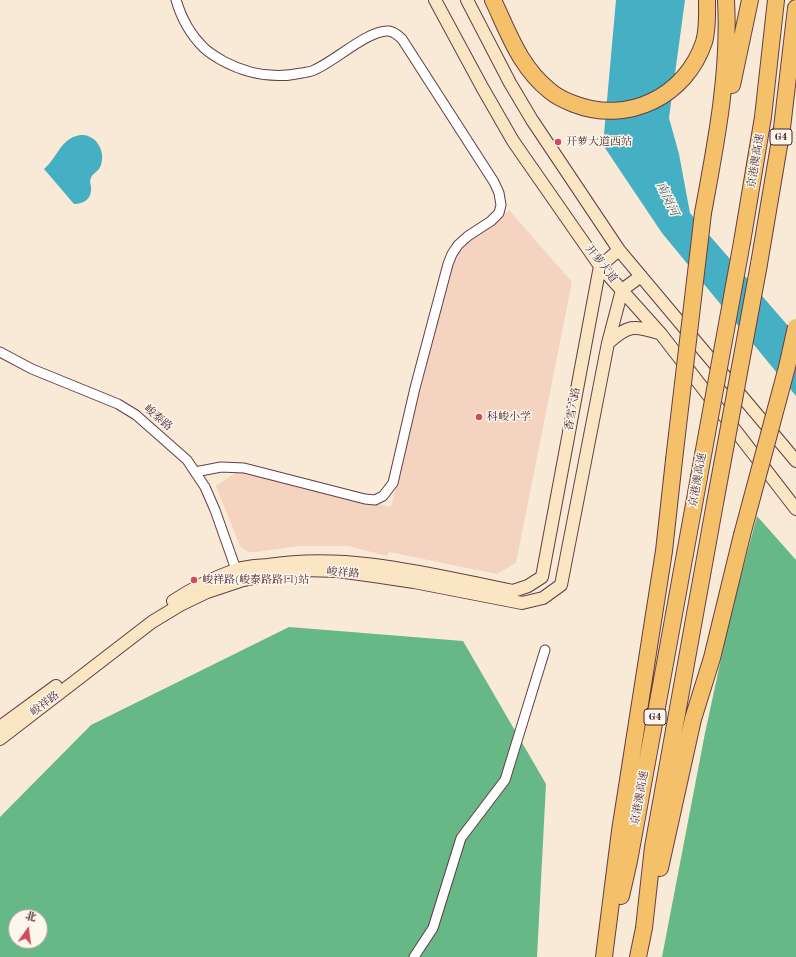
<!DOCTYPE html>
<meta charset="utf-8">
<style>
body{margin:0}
#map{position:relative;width:796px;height:957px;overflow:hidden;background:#f8ead7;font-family:"Old Standard TT","Noto Serif SC",serif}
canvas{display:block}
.north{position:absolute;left:8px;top:909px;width:40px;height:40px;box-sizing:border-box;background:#fbf7ec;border:1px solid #b4a19f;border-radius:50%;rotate:14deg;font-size:11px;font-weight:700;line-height:16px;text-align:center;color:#4a1f2b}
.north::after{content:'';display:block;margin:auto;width:14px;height:18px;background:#d1495b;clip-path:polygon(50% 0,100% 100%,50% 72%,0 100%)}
</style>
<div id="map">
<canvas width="796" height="957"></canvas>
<div class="north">北</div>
</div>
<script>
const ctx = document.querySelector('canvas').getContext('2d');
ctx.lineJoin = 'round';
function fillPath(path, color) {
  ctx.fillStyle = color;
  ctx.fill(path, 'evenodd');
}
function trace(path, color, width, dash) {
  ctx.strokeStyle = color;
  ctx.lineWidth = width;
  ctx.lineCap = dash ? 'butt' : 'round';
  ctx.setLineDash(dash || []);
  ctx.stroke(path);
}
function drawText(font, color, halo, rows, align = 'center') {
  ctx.font = font + ' "Old Standard TT","Noto Serif SC",serif';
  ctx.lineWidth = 3;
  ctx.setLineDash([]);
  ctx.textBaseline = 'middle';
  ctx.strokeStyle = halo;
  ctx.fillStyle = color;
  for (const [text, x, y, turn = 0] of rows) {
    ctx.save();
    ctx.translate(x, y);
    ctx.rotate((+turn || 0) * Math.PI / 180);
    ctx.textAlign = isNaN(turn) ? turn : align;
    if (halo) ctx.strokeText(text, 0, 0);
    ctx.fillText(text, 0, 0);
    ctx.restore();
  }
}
const built = new Path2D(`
 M509 210 572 282 516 563 497 574 389 552 387 556 348 546H299L256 552H248L240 546 216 486 238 471 391 507 451 267 460 250Z`);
const forest = new Path2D(`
 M757 516 796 560V957H662L705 733 731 613Z
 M289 627 463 641 546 784 537 957H0V817L91 725ZM16 917H40V941H16Z`);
const water = new Path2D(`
 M616 0H685L669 118 679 154 690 213 796 335V396L662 233 603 145Z
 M80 135C83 135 87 135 90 137 101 142 106 158 99 169 97 172 92 174 91 178 89 181 91 184 91 187 92 199 84 204 74 204L44 169C58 157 60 139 80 135Z`);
const street = new Path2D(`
 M176 0C181 17 190 34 203 47 209 53 216 57 223 61 249 75 274 79 302 73 306 72 311 72 314 70 334 62 369 29 389 31 394 32 399 36 402 39L494 182 499 193 501 205 499 213 491 221 468 236 458 245 452 254 448 264 415 388 393 483 383 496 375 500 365 499 244 468 221 467 195 472
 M0 352 32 369 118 404 136 415 187 460 205 487 215 510 238 575
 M414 957 433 928 461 838 505 780 545 650`);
const secondary = new Path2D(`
 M435 0 482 87 513 141 600 266 661 334 796 509
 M467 0 510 83 532 120 619 250 796 461
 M608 343C628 325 633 325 659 333
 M173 601C193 588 213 578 235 570 245 566 257 566 268 565 350 552 433 575 513 591L528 586 542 577 600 266 619 250
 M0 727 56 686
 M0 739 152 622 180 605 207 592 240 581 271 574 303 570 338 571 374 576 414 582 522 603 543 598 561 585 608 343 622 290 641 276`);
const highway = new Path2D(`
 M493 0C509 34 520 67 550 91 557 97 566 101 574 104 628 125 686 96 704 42 708 29 707 14 707 0
 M732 85 750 0
 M703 213C716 143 730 72 726 0
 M742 242 763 117 776 0
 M759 264 782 128 796 8
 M660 868 693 719 712 658 742 535
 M621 896 629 861 699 477
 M604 957 620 831 664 551 674 460
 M638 957 644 928 653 847 715 503`);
const highwayBridge = new Path2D(`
 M674 460 703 213
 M699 477 742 242
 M715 503 759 264
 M742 535 787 367 796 327`);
const markers = [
 [558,142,4,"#d1495b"],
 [479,417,4,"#d1495b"],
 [194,580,4,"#d1495b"]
];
const shields = [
 [781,137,22],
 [655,717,22]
];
const shieldNames = [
 ["G4",781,137],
 ["G4",655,717]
];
const poiNames = [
 ["开萝大道西站",566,142],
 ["科峻小学",487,417],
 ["峻祥路(峻泰路路口)站",202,580]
];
const streetNames = [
 ["京港澳高速",756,161,-81],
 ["开萝大道",601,264,52],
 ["香雪六路",573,409,-80],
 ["峻泰路",158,418,40],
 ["京港澳高速",698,480,-80],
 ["峻祥路",343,573,5],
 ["峻祥路",45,704,-37],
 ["京港澳高速",640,798,-80]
];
const waterNames = [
 ["南岗河",667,199,65]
];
fillPath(built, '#f4d3c1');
fillPath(forest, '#66b886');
fillPath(water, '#45afc4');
trace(street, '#643d45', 11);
trace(secondary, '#643d45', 14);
trace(highway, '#643d45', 18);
trace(street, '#fff', 9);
trace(secondary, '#fbe6c3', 12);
trace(highway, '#f4c16a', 16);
trace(highwayBridge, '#643d45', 18, []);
trace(highwayBridge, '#f4c16a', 16);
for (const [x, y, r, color] of markers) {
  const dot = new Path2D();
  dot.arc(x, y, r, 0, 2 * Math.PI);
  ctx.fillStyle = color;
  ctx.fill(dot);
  trace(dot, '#fbf7ec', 1.5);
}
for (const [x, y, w] of shields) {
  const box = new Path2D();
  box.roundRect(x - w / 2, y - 8, w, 16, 3);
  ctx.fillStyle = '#fbf7ec';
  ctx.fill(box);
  trace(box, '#4a1f2b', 1);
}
drawText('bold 10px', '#4a1f2b', null, shieldNames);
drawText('11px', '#4a1f2b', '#fbf7ec', poiNames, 'left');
drawText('11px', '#4a1f2b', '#fbf7ec', streetNames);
drawText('italic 12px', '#485968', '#fbf7ec', waterNames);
</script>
